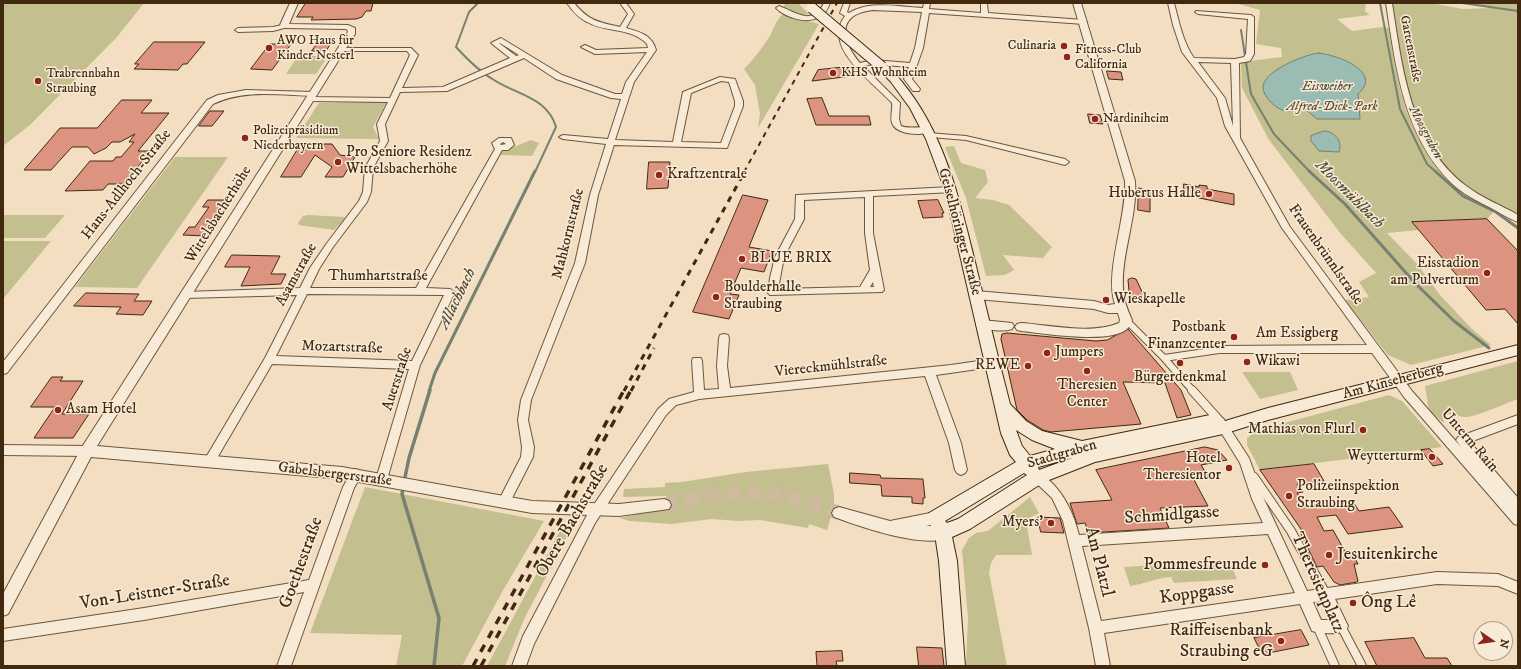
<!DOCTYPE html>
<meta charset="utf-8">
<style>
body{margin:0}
#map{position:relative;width:1521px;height:669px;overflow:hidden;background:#f3dec2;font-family:"IM FELL DW Pica",serif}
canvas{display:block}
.frame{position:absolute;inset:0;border:4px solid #40290f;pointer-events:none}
.north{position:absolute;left:1473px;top:621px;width:40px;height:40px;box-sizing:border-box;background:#f7ead7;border:1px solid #ae9d87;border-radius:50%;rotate:103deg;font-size:11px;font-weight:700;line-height:16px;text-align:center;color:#40290f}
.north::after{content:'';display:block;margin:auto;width:14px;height:18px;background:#8f2418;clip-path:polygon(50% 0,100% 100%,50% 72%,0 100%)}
</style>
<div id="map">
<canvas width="1521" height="669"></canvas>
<div class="frame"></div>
<div class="north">N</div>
</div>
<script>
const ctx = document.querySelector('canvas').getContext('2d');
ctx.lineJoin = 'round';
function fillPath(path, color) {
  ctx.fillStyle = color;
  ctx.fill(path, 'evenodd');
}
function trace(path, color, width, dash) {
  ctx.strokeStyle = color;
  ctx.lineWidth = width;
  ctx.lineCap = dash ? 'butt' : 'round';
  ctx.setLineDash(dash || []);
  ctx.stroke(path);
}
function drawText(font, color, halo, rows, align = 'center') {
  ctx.font = font + ' "IM FELL DW Pica",serif';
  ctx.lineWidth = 3;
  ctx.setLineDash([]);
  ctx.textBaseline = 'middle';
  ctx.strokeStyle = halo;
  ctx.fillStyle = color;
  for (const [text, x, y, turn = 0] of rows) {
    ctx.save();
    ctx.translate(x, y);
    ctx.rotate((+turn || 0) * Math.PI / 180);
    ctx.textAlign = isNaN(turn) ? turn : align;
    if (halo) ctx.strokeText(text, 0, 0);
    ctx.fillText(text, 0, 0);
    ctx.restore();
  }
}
const green = new Path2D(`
 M3 3H144L117 37 30 125 3 146Z
 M785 3H798L809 14C801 16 791 12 783 8Z
 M1235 3H1366L1365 11 1370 15 1337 19 1352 31 1383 27 1389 28C1396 77 1405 132 1441 170 1453 182 1481 198 1496 209L1487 219 1412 222 1419 230 1387 233 1418 265 1440 295 1471 328 1491 345 1411 365 1388 355 1345 300 1369 297 1359 282 1376 273 1341 234 1269 140 1242 88 1241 62 1282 57 1281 48 1256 44 1260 10Z
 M1392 3H1430L1463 9 1492 8 1476 6 1475 3H1518V214C1510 214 1498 204 1491 201 1413 164 1405 78 1392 3Z
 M783 14 819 24 758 128 760 114 755 85 744 69C754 59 762 48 770 36 774 28 776 20 783 14Z
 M298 56H328L316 74H286Z
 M384 102 386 103 373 127 379 139 296 138 319 103Z
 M531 140 539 143 532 156 500 155 501 152Z
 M954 146 961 163 985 170 988 182 975 198 993 200 1009 205 1052 247 1043 258 1003 255 1014 270 1005 275 986 276 966 198 945 147Z
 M175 157H228L137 288 75 287Z
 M5 215H65L45 238H3V217Z
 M308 215 344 217 345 219 334 230 299 225 298 223 303 216Z
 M3 241H51L3 299Z
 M1518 361V399C1506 403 1478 416 1467 417 1458 417 1451 410 1443 417L1444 423 1429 411 1425 386Z
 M1242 372H1290L1298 390 1260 399Z
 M1389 395 1402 401 1442 447 1260 470 1247 445V438L1258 430Z
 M828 464 834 494V506L827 530 809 524 808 528 760 520 738 521 712 519 671 524 630 521 619 518 668 508 666 496 623 497 624 489 665 487V483L682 482 746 472Z
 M365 487 544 521 502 592 462 666H396L402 635 310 633Z
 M1030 497 1039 513 1026 520 1032 555H996L991 563 989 573 1007 666H966L968 618 962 550 969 538 976 533 988 531Z
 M563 525 573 526 525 617 505 666H487Z
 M1199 562 1202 566 1230 563 1237 579 1174 583 1171 577C1156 578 1144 584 1130 586L1124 567Z`);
const water = new Path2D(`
 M1319 53C1336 55 1384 71 1358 94L1360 119H1317L1304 108C1298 110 1292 112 1286 111 1277 110 1264 98 1263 88 1262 71 1306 54 1319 53Z
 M1324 131C1335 131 1343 142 1339 152L1319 151 1311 141V136Z`);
const streamFar2 = new Path2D(`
 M478 3 469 12 456 47C467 59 480 72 494 80 517 95 547 97 556 127L535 172
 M1380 3 1400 109 1427 164 1436 172
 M1462 3 1518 11
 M1241 30 1251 94 1274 134 1310 172`);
const streamFar1 = new Path2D(`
 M1309 171 1345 204 1415 283 1454 321 1489 348
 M1435 171 1463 196 1496 212 1518 228
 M429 391 435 373 535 171`);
const stream = new Path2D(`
 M404 482 409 458 430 390
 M403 488 402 494 439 618 434 666`);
const building = new Path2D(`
 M306 3H373L371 11H366L362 17 356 19 311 20 313 17H297Z
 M320 40H333L326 51H312Z
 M154 42H205L187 64H183L178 70 134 69 139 64H135Z
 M270 44H291L272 70 251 69Z
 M847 67 852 76 812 81 818 70Z
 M1107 71 1121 72 1123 80 1109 79Z
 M822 98 829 116H869L871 125H816L807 99Z
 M122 100H152L141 113H169L138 151H150L125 184H108L103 190 65 191 90 161H113L116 157H121L134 142H129L135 134 120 142H112L106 148 94 154 88 147H72L51 170H24L60 128H97Z
 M210 111H224L212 126H199Z
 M1088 114 1100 115 1103 124 1090 123Z
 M301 144H332L340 155 355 157 343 177H325L332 167 315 155 301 177H281Z
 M649 162H670L668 188 647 189Z
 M1184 184 1199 187V185L1207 186V189L1234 194V205L1184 195Z
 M1139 188 1150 191V212L1138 210Z
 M743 195 768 200 749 247 772 251 764 272 741 268 730 294 739 295 729 319 693 312Z
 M208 200H230L206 236 183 235 189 227H195L209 207H203Z
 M938 200 944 213H942L943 217 923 218 918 201Z
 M1487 219 1518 251V324L1505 309 1486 310 1412 222Z
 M232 255 280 256 271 274H286L281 284 241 286 250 267H225Z
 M1132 278 1136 279 1146 300 1130 301 1128 280Z
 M86 293 139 294 134 301H152L143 315 116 314 121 307 74 306Z
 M1128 329 1181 390 1191 415 1177 418 1165 383 1123 382 1141 424 1051 432 1043 430 1027 420 1017 410 1001 339 1002 334 1007 333 1096 341 1107 340Z
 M52 377H63L60 381H83L62 414H89L73 438H34L55 407H31Z
 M1205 447 1218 450 1227 460 1201 465 1208 476 1193 478 1208 506 1160 508 1169 528 1089 533 1085 523 1077 524 1070 503 1112 500 1096 470Z
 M1430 449 1443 464 1433 466 1421 450Z
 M1314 464 1324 481 1297 484 1303 492 1297 493 1306 506 1352 500 1359 511 1389 507 1403 527 1348 534 1336 515 1317 517 1324 531 1333 530 1347 555H1353L1358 564H1354L1358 581 1357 582 1340 585 1334 582 1323 566 1317 567 1300 532H1303L1260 470Z
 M850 473 880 475 881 478 923 479 925 498H923V504L912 503V497L882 496 881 485 850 483Z
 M1038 517 1060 518 1064 533 1041 532Z
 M1301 630 1309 645 1268 653 1262 654 1254 638Z
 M1414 638 1425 658H1447L1452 666H1377L1365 642Z
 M917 647 942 648 944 666H919Z
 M842 651 843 661H836L837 666H817L816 652Z`);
const tertiaryTunnel = new Path2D(`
 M664 505C736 489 769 485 839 513`);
const pedestrianFar1 = new Path2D(`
 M1126 320 1164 358 1193 391
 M1164 358 1219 350`);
const pedestrian = new Path2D(`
 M1192 390 1218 419
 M1254 477 1291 531 1326 594
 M1317 626 1335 666
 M1341 626 1362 666`);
const minor = new Path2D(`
 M567 3H574C589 21 598 22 620 27L628 14 620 3H626L634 14 626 28C640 32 652 35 656 50L634 82 615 140 673 142 683 92 720 77 735 79 743 101V106L727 148 614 145 598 195 585 263 531 400 528 420 534 447 533 457 508 506 504 507 500 506 498 502 521 457 522 447 518 420 521 400 575 263 590 195 606 144 563 139 559 137 563 135 608 139 621 99 611 98 556 79 524 58 447 91 400 92 385 124 388 141 373 168 371 192 367 202 333 247 319 269 310 288H416L495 149 492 143 499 138H511L514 145 508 150H502L426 288 450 289 455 292 420 365 386 483 382 484 378 483 376 479 409 369 272 364 213 465 209 467 205 465 203 462 205 459 265 358 297 295 185 298 180 295 185 292 300 288 310 268 327 243 359 201 363 192 365 168 380 141 377 124 388 102 310 101 306 99 310 97 390 98 410 55 407 51H342L340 50V48H411L418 55 402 88 443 87 510 58 491 43 501 38 562 75 615 94H622L626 82 647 52 595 54 581 47 585 45 596 50 648 48 647 44C631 27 606 33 587 22 578 18 572 10 567 3ZM499 43H500L519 55 516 56ZM721 81 729 82 735 101V106L721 143 681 142 691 93ZM503 142 506 144 501 145 500 144ZM307 294 444 295 412 361 276 356Z
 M824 3H830C828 8 826 13 821 16 808 25 786 18 776 8L779 6C796 12 812 27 824 3Z
 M844 3H850L847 12 849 13C869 0 900 7 923 8L924 3H930L929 9 981 13V3H987L988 13 1084 20 1087 22 1084 24 929 13 923 48 912 79 920 89 919 91H913L904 79 909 67 873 64 863 66 900 103 899 119 901 126C911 130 925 124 932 130 924 137 896 135 892 123 890 116 893 110 892 103 874 83 821 47 845 16L840 13ZM873 10 922 12 915 48 910 63 873 60 860 63C841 40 836 14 873 10Z
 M1168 3H1174C1179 21 1183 43 1194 58L1235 59 1244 57 1246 54 1248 19 1198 14 1195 12 1196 11 1251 15 1254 17V54L1250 61 1239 63 1240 138 1290 227 1412 391 1461 447 1456 440 1458 437 1518 415V424L1470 442 1518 498V525L1514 524 1404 397 1372 353H1215L1214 350 1215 347 1219 346 1367 345 1282 228 1225 126 1217 98 1182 52 1173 25ZM1198 62 1231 63 1233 126 1225 98Z
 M1386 3H1392C1402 66 1410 143 1465 185 1481 198 1501 205 1518 215V222C1509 219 1499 212 1491 208 1479 202 1467 196 1457 188 1404 141 1396 69 1386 3Z
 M286 24 288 25V27L273 31 238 32 235 30 238 28 273 27Z
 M246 90 313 92 317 94 313 96C279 95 244 89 213 104L7 373 3 374V362L207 100 218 95Z
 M928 133 966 136 1065 159 1069 162 1065 165 966 140 931 137 927 135Z
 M951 187 954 188V192L873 196V233L884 290 882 292 770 295 768 293 770 278 775 257 795 219 796 195ZM865 197V233L870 270 860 287 778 289 784 257 804 219V200ZM873 282 874 287H870Z
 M724 334 728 335 729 338 727 366 730 388 951 365 992 359 996 360 997 363 996 366 992 367 936 375 961 443 967 470 965 473 961 475 957 473 955 470 949 443 925 376 699 399 676 405 666 415 595 523 534 644 526 666H512L523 636 587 515 658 409 669 399 694 392 692 361 693 358H701L702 361 704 390 719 389 717 366 719 338 720 335Z
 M1219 417 1223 418 1249 458 1264 499 1307 591 1437 572 1498 574 1518 582V594L1498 586 1437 584 1335 599 1348 626 1346 631C1337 634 1321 634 1312 631L1300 604 1104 633 1110 666H1096L1089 628 1063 521 1052 498 1034 481 1032 477 1034 473C1041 471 1045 476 1050 481 1065 495 1074 515 1079 535L1263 523 1252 499 1240 463 1214 421 1215 418ZM1268 534 1295 593 1101 621 1082 546ZM1323 601 1331 620H1321L1313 602Z
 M3 445 87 446 91 448 93 451 91 454 87 456 3 455Z
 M356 469 360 471 362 474 354 488 291 666H277L304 592 144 620 3 641V629L144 608 309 580 343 487 352 471Z`);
const tertiary = new Path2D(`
 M290 3H298L289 24 348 25 355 28V34L97 446 342 467 532 501 619 504 664 499 669 501 671 505 669 509 619 516 532 513 342 479 91 457 8 614 3 616V594L82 447 347 34 348 31 346 29 286 28 280 25Z
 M1073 3H1081L1135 181C1138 219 1118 260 1124 297 1125 304 1129 313 1132 320 1131 322 1130 326 1128 328 1113 345 1042 333 1021 331L1017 330 1015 327 1017 324 1021 323C1052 325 1090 335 1119 323L1120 320 1118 313H1108L1094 309 976 299 970 295 976 291 1094 301 1108 305 1115 304C1104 273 1127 217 1125 181Z
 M982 320 1012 323 1014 326 1012 329C1003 332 987 330 978 327L976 324 978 321Z
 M839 507 890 521 935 512 940 513 942 518 940 523 926 526H943L948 528 950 533 948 538C921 548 861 527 834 517L832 513 834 509Z`);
const secondary = new Path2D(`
 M882 64C890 66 897 76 902 82 945 134 960 201 976 266 987 312 998 358 1010 404L1026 421 1042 431 1082 441 1215 414 1220 416 1222 422 1268 408 1518 345V355L1268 420 1223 434 1095 462 1044 482 970 529 952 537 957 561 965 666H947L939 561 935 534 927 518 929 513 1016 462 1010 455 1001 433 945 190 926 139 910 108 891 82 877 67ZM1016 430 1032 440 1055 449 1030 456 1022 446ZM1072 458 1039 470 1038 467ZM1024 473 1027 475 958 519 947 523 945 521Z`);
const railFar2 = new Path2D(`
 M744 172 837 3`);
const railFar1 = new Path2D(`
 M624 391 745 171
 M631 391 654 348`);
const rail = new Path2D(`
 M473 666 624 390
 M481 666 631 390`);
const secondaryBridge = new Path2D(`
 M812 8 882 67`);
const markers = [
 [1064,46,4,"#8f2418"],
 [269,48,4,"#8f2418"],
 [1067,57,4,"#8f2418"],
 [833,73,4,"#8f2418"],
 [38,81,4,"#8f2418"],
 [1095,119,4,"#8f2418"],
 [245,138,4,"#8f2418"],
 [338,162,4,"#8f2418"],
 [659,175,4,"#8f2418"],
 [1209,194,4,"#8f2418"],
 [742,259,4,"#8f2418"],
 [1487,273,4,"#8f2418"],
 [716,297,4,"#8f2418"],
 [1106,300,4,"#8f2418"],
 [1234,337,4,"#8f2418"],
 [1047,353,4,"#8f2418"],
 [1247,362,4,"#8f2418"],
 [1180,363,4,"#8f2418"],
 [1028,366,4,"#8f2418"],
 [1087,371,4,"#8f2418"],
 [58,410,4,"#8f2418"],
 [1363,430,4,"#8f2418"],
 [1432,457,4,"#8f2418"],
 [1229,468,4,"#8f2418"],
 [1289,496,4,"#8f2418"],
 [1051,523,4,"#8f2418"],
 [1329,555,4,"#8f2418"],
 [1265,565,4,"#8f2418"],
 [1353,603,4,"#8f2418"],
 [1281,641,4,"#8f2418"]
];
const farPoinames = [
 ["AWO Haus für",277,41],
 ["Kinder Nesterl",277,56],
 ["Culinaria",1056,46,"right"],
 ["Fitness-Club",1075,50],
 ["California",1075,65],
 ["KHS Wohnheim",841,73],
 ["Trabrennbahn",46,74],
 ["Straubing",46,89],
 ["Nardiniheim",1103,119],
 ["Polizeipräsidium",253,131],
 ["Niederbayern",253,146]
];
const farStreetnames = [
 ["Gartenstraße",1410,49,79]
];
const farWaternames = [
 ["Eisweiher",1327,87],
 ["Moosgraben",1425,133,62]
];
const farParknames = [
 ["Alfred-Dick-Park",1332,107]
];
const poiNames = [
 ["Pro Seniore Residenz",346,153],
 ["Wittelsbacherhöhe",346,170],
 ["Kraftzentrale",667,175],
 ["Hubertus Halle",1201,194,"right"],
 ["BLUE BRIX",750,259],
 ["Eisstadion",1479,264,"right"],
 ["am Pulverturm",1479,281,"right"],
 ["Boulderhalle",724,288],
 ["Straubing",724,305],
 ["Wieskapelle",1114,300],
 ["Postbank",1226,328,"right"],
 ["Finanzcenter",1226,345,"right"],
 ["Jumpers",1055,353],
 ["Wikawi",1255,362],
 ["REWE",1020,366,"right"],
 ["Bürgerdenkmal",1180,378,"center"],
 ["Theresien",1087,386,"center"],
 ["Center",1087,403,"center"],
 ["Asam Hotel",66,410],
 ["Mathias von Flurl",1355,430,"right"],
 ["Weytterturm",1424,457,"right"],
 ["Hotel",1221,459,"right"],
 ["Theresientor",1221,476,"right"],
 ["Polizeiinspektion",1297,487],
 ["Straubing",1297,504],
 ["Myers'",1043,523,"right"]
];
const streetNames = [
 ["Hans-Adlhoch-Straße",127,185,-52],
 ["Wittelsbacherhöhe",219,215,-58],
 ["Geiselhöringer Straße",959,232,75],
 ["Mahkornstraße",569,234,-76],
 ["Frauenbrünnlstraße",1325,255,55],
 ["Asamstraße",297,275,-61],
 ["Thumhartstraße",378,277],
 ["Am Essigberg",1297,334],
 ["Mozartstraße",342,348,2],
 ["Viereckmühlstraße",831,367,-6],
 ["Auerstraße",398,379,-72],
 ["Am Kinseherberg",1393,382,-15],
 ["Unterm Rain",1469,441,49],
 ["Stadtgraben",1062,455,-16],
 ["Gabelsbergerstraße",335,475,7]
];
const waterNames = [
 ["Moosmühlbach",1349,195,45],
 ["Allachbach",458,299,-64]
];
const nearStreetnames = [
 ["Schmidlgasse",1172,516,-4],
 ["Obere Bachstraße",573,521,-60],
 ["Am Platzl",1098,562,76],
 ["Goethestraße",302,563,-70],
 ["Theresienplatz",1317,583,66],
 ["Von-Leistner-Straße",155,593,-9],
 ["Koppgasse",1197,594,-8]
];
const nearPoinames = [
 ["Jesuitenkirche",1337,555],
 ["Pommesfreunde",1257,565,"right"],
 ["Ông Lê",1361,603],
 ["Raiffeisenbank",1273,631,"right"],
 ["Straubing eG",1273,652,"right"]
];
fillPath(green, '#c3bf8e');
fillPath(water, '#9bbcb2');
trace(water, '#778171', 1);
trace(streamFar2, '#778171', 2);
trace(streamFar1, '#778171', 3);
trace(stream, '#778171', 3.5);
fillPath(building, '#dc937f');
trace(building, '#40290f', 1);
trace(tertiaryTunnel, '#cfba9e', 14, [14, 7]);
trace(pedestrianFar1, '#6d563c', 8);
trace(pedestrian, '#6d563c', 10);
trace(minor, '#6d563c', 2);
trace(tertiary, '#6d563c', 2);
trace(secondary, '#40290f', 2);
trace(pedestrianFar1, '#f7ead7', 6);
trace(pedestrian, '#f7ead7', 8);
fillPath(minor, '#f7ead7');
fillPath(tertiary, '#f7ead7');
fillPath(secondary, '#f7ead7');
trace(railFar2, '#40290f', 2, [5, 5]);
trace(railFar1, '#40290f', 3, [6, 6]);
trace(rail, '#40290f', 3.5, [8, 8]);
trace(secondaryBridge, '#40290f', 12, []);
trace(secondaryBridge, '#f7ead7', 10);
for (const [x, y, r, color] of markers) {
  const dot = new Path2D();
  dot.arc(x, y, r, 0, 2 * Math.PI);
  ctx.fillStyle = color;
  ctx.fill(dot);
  trace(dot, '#f7ead7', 1.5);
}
drawText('13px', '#40290f', '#f7ead7', farPoinames, 'left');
drawText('13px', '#40290f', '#f7ead7', farStreetnames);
drawText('italic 13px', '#574e38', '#f7ead7', farWaternames);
drawText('italic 13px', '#614e2f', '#f7ead7', farParknames);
drawText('15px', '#40290f', '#f7ead7', poiNames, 'left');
drawText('15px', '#40290f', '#f7ead7', streetNames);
drawText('italic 16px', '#574e38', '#f7ead7', waterNames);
drawText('18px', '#40290f', '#f7ead7', nearStreetnames);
drawText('18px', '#40290f', '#f7ead7', nearPoinames, 'left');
</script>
